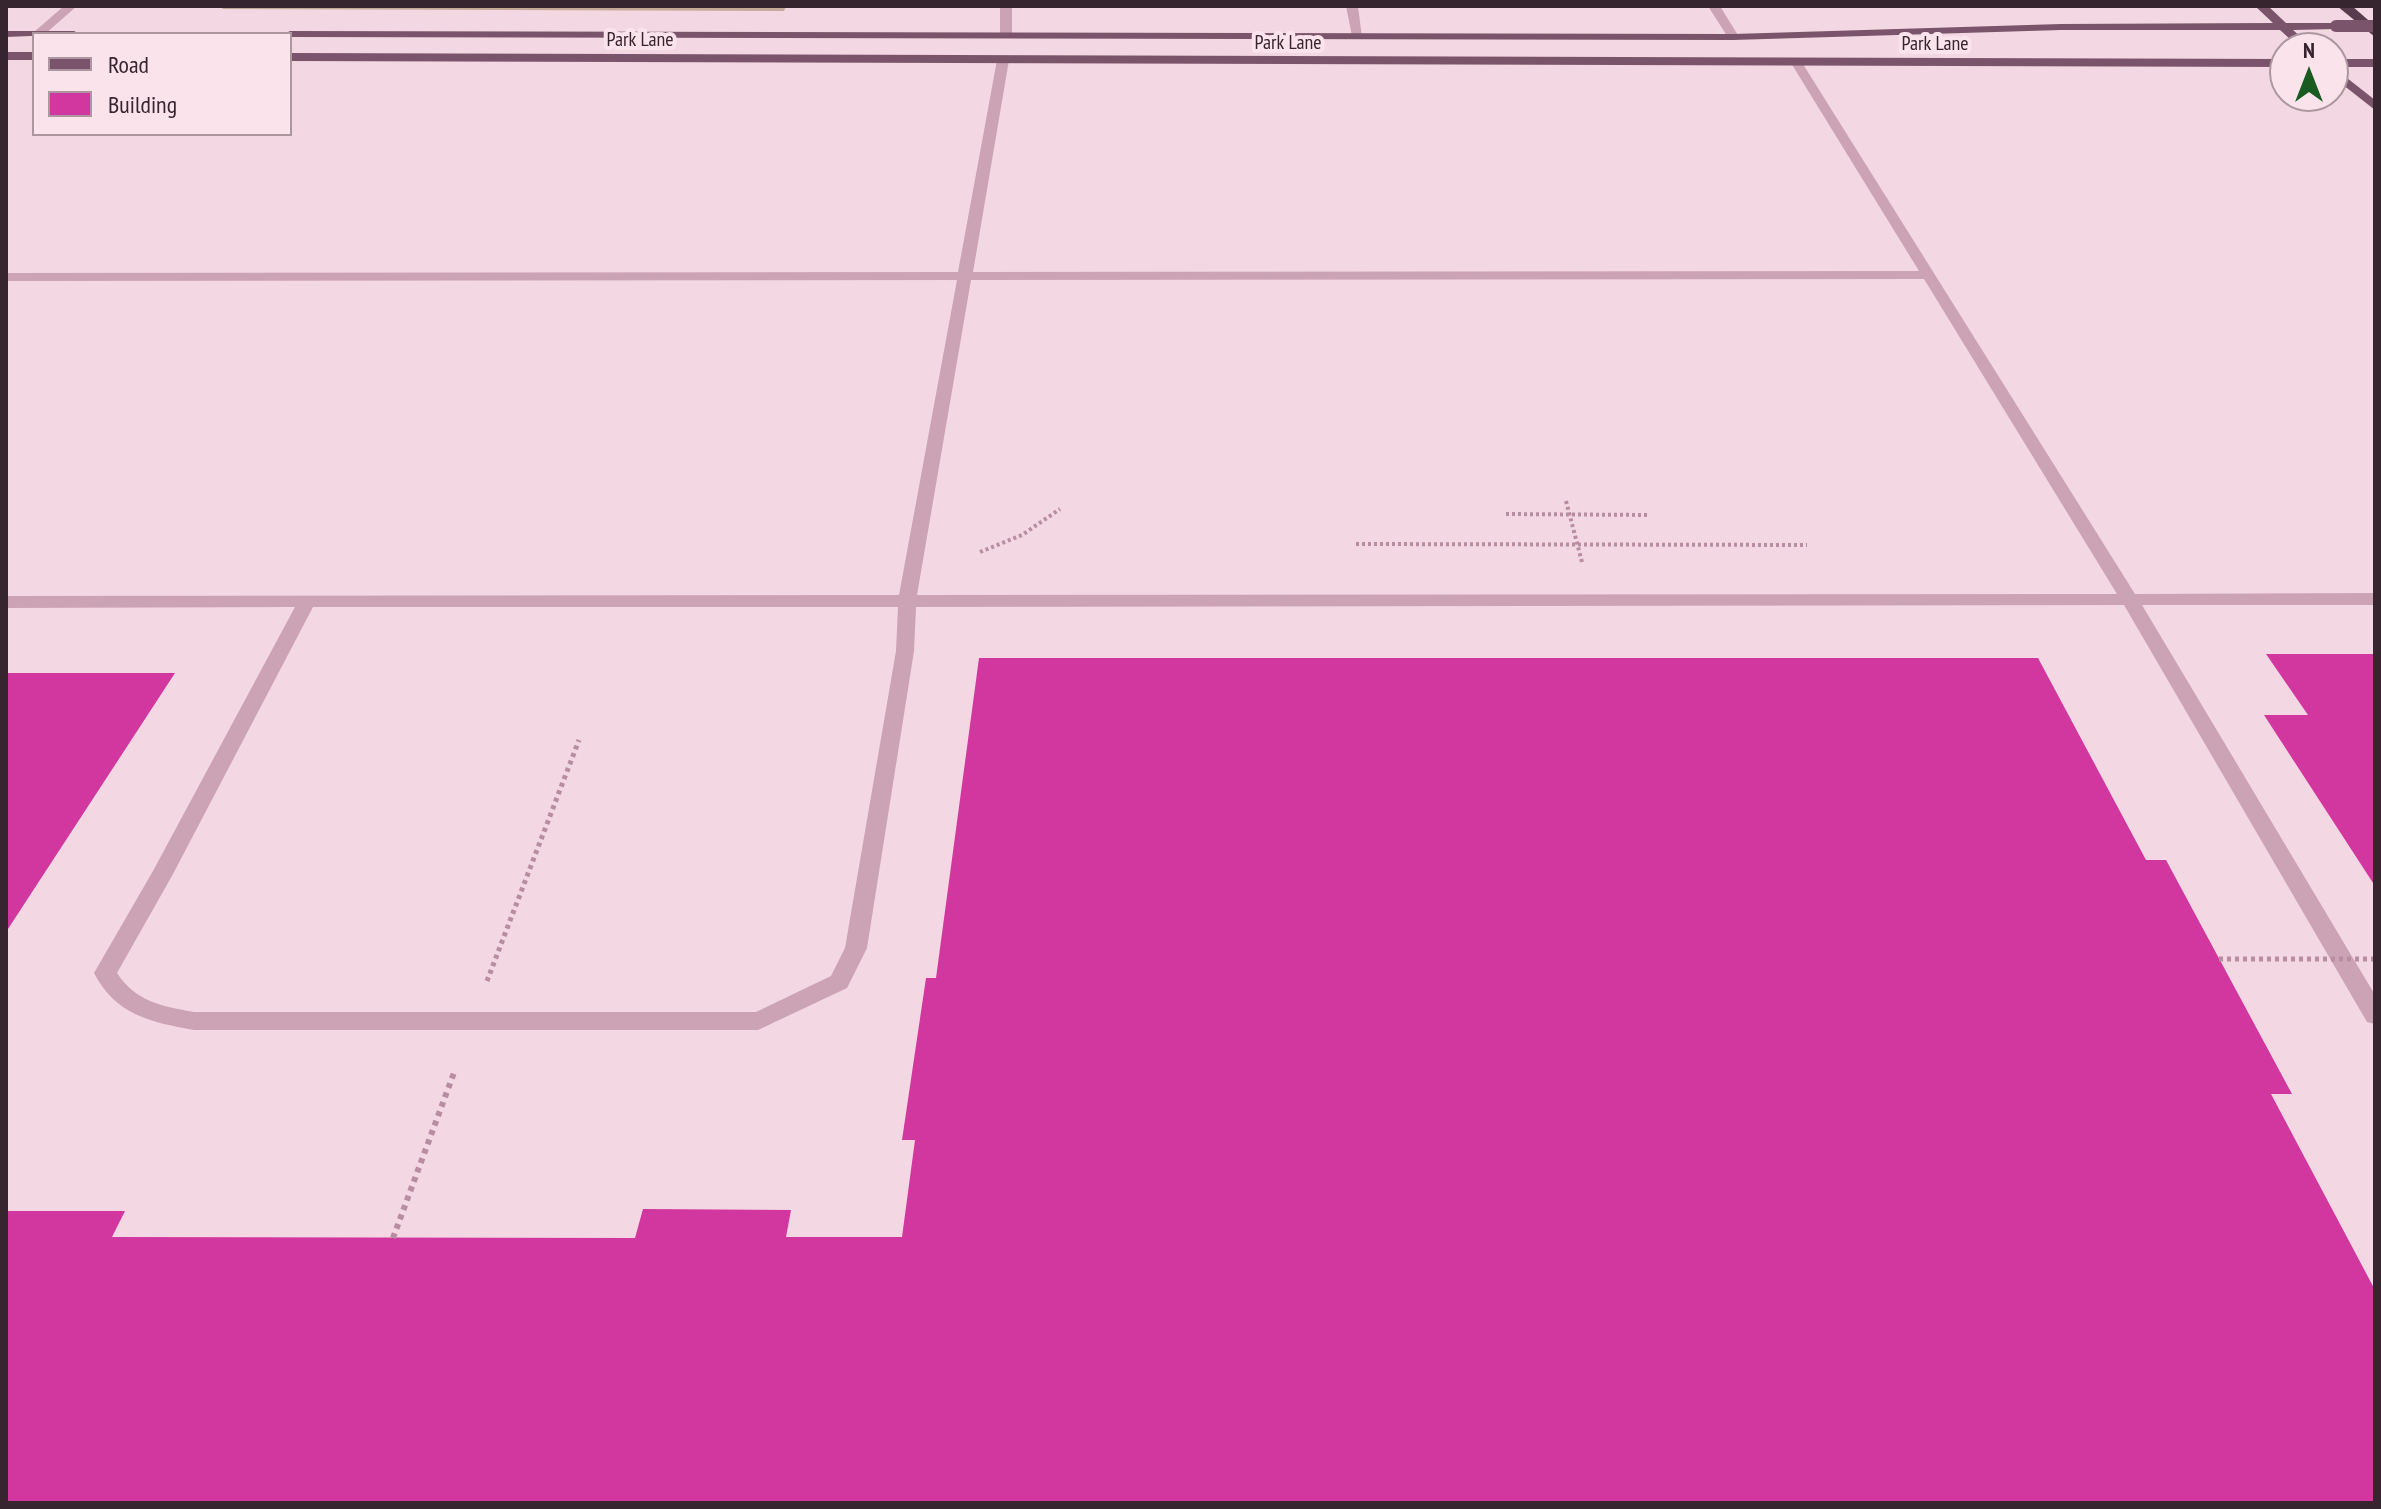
<!DOCTYPE html>
<style>
body{margin:0}
#map{position:relative;width:2381px;height:1509px;overflow:hidden;background:#f3d7e2;font-family:"PT Sans Narrow",sans-serif}
canvas{display:block}
.frame{position:absolute;inset:0;border:8px solid #36252f;pointer-events:none}
.legend{position:absolute;left:32px;top:32px;width:260px;height:104px;box-sizing:border-box;background:#fbe3ec;border:2px solid #ac97a0;margin:0;padding:10px 14px;list-style:none;font-size:24px;color:#36252f}
.legend li{display:flex;align-items:center;gap:16px;height:40px}
.legend b{width:40px;border:2px solid #ac97a0}
.north{position:absolute;left:2269px;top:32px;width:80px;height:80px;box-sizing:border-box;background:#fbe3ec;border:2px solid #ac97a0;border-radius:50%;rotate:0deg;font-size:22px;font-weight:700;line-height:32px;text-align:center;color:#36252f}
.north::after{content:'';display:block;margin:auto;width:28px;height:36px;background:#175b21;clip-path:polygon(50% 0,100% 100%,50% 72%,0 100%)}
</style>
<div id="map">
<canvas width="2381" height="1509"></canvas>
<div class="frame"></div>
<ul class="legend">
<li><b style="height:10px;background:#7a546a"></b>Road</li>
<li><b style="height:22px;background:#d2369f"></b>Building</li>
</ul>
<div class="north">N</div>
</div>
<script>
const ctx = document.querySelector('canvas').getContext('2d');
ctx.lineJoin = 'round';
function fillPath(path, color) {
  ctx.fillStyle = color;
  ctx.fill(path, 'evenodd');
}
function trace(path, color, width, dash) {
  ctx.strokeStyle = color;
  ctx.lineWidth = width;
  ctx.lineCap = dash ? 'butt' : 'round';
  ctx.setLineDash(dash || []);
  ctx.stroke(path);
}
function drawText(font, color, halo, rows, align = 'center') {
  ctx.font = font + ' "PT Sans Narrow",sans-serif';
  ctx.lineWidth = 8;
  ctx.setLineDash([]);
  ctx.textBaseline = 'middle';
  ctx.strokeStyle = halo;
  ctx.fillStyle = color;
  for (const [text, x, y, turn = 0] of rows) {
    ctx.save();
    ctx.translate(x, y);
    ctx.rotate((+turn || 0) * Math.PI / 180);
    ctx.textAlign = isNaN(turn) ? turn : align;
    if (halo) ctx.strokeText(text, 0, 0);
    ctx.fillText(text, 0, 0);
    ctx.restore();
  }
}
const green = new Path2D(`
 M225 6H786L784 11 222 9Z`);
const building = new Path2D(`
 M2266 654H2375V886L2264 715H2308Z
 M979 658H2038L2146 860H2166L2292 1094H2271L2375 1290V1503H6V1211H125L112 1237 635 1238 643 1209 791 1210 786 1237H902L915 1140H902L926 978H936Z
 M6 673H175L6 932Z`);
const pathFar2 = new Path2D(`
 M1566 501 1582 562
 M1506 514 1650 515
 M1356 544 1807 545
 M980 552 1022 535 1060 509`);
const pathFar1 = new Path2D(`
 M487 981 579 740`);
const path = new Path2D(`
 M393 1238 455 1070`);
const minor = new Path2D(`
 M64 6H77L45 34 34 36V32Z
 M1000 6H1012V35L1006 38 1000 35Z
 M1346 6H1358L1362 38 1352 36Z
 M1708 6H1720L1739 37 1737 39H1729Z
 M1003 56 1009 60 973 272 1919 271 1791 63 1801 61 2135 594 2375 593V605H2142L2375 995V1024L2367 1022 2124 605 916 607 914 651 867 948 847 988 758 1030H194C150 1022 116 1015 94 973L153 871 295 607 6 608V596L899 595 957 280 6 281V273L958 272 997 60ZM1924 279 2117 594 917 595 971 280ZM313 607H898L896 651 845 948 831 976 756 1012H194C162 1006 136 1002 117 973L173 874Z`);
const major = new Path2D(`
 M2255 6H2268L2286 23H2336L2342 26 2336 29 2293 30 2313 48H2300L2280 30H2061L1733 40 290 37V34H284L290 31 1733 34 2061 24 2273 23Z
 M6 31H74L80 34 6 37Z
 M6 52H34V60H6Z
 M290 53 2285 59V67L290 61Z
 M2333 59H2375V67H2333Z
 M2333 67 2375 100V110L2333 77Z`);
const highway = new Path2D(`
 M2337 6H2352L2375 26V37Z`);
const pathBridge = new Path2D(`
 M2219 959H2375`);
const majorBridge = new Path2D(`
 M2336 26H2375`);
const farStreetnames = [
 ["Park Lane",640,40],
 ["Park Lane",1288,43],
 ["Park Lane",1935,44]
];
fillPath(green, '#c3a996');
fillPath(building, '#d2369f');
trace(pathFar2, '#b88ca1', 4, [3, 3]);
trace(pathFar1, '#b88ca1', 5, [4, 4]);
trace(path, '#b88ca1', 6, [5, 5]);
fillPath(minor, '#cca2b5');
fillPath(major, '#7a546a');
fillPath(highway, '#583b4d');
trace(pathBridge, '#b88ca1', 5, [4, 4]);
trace(majorBridge, '#7a546a', 12);
drawText('20px', '#36252f', '#fbe3ec', farStreetnames);
</script>
